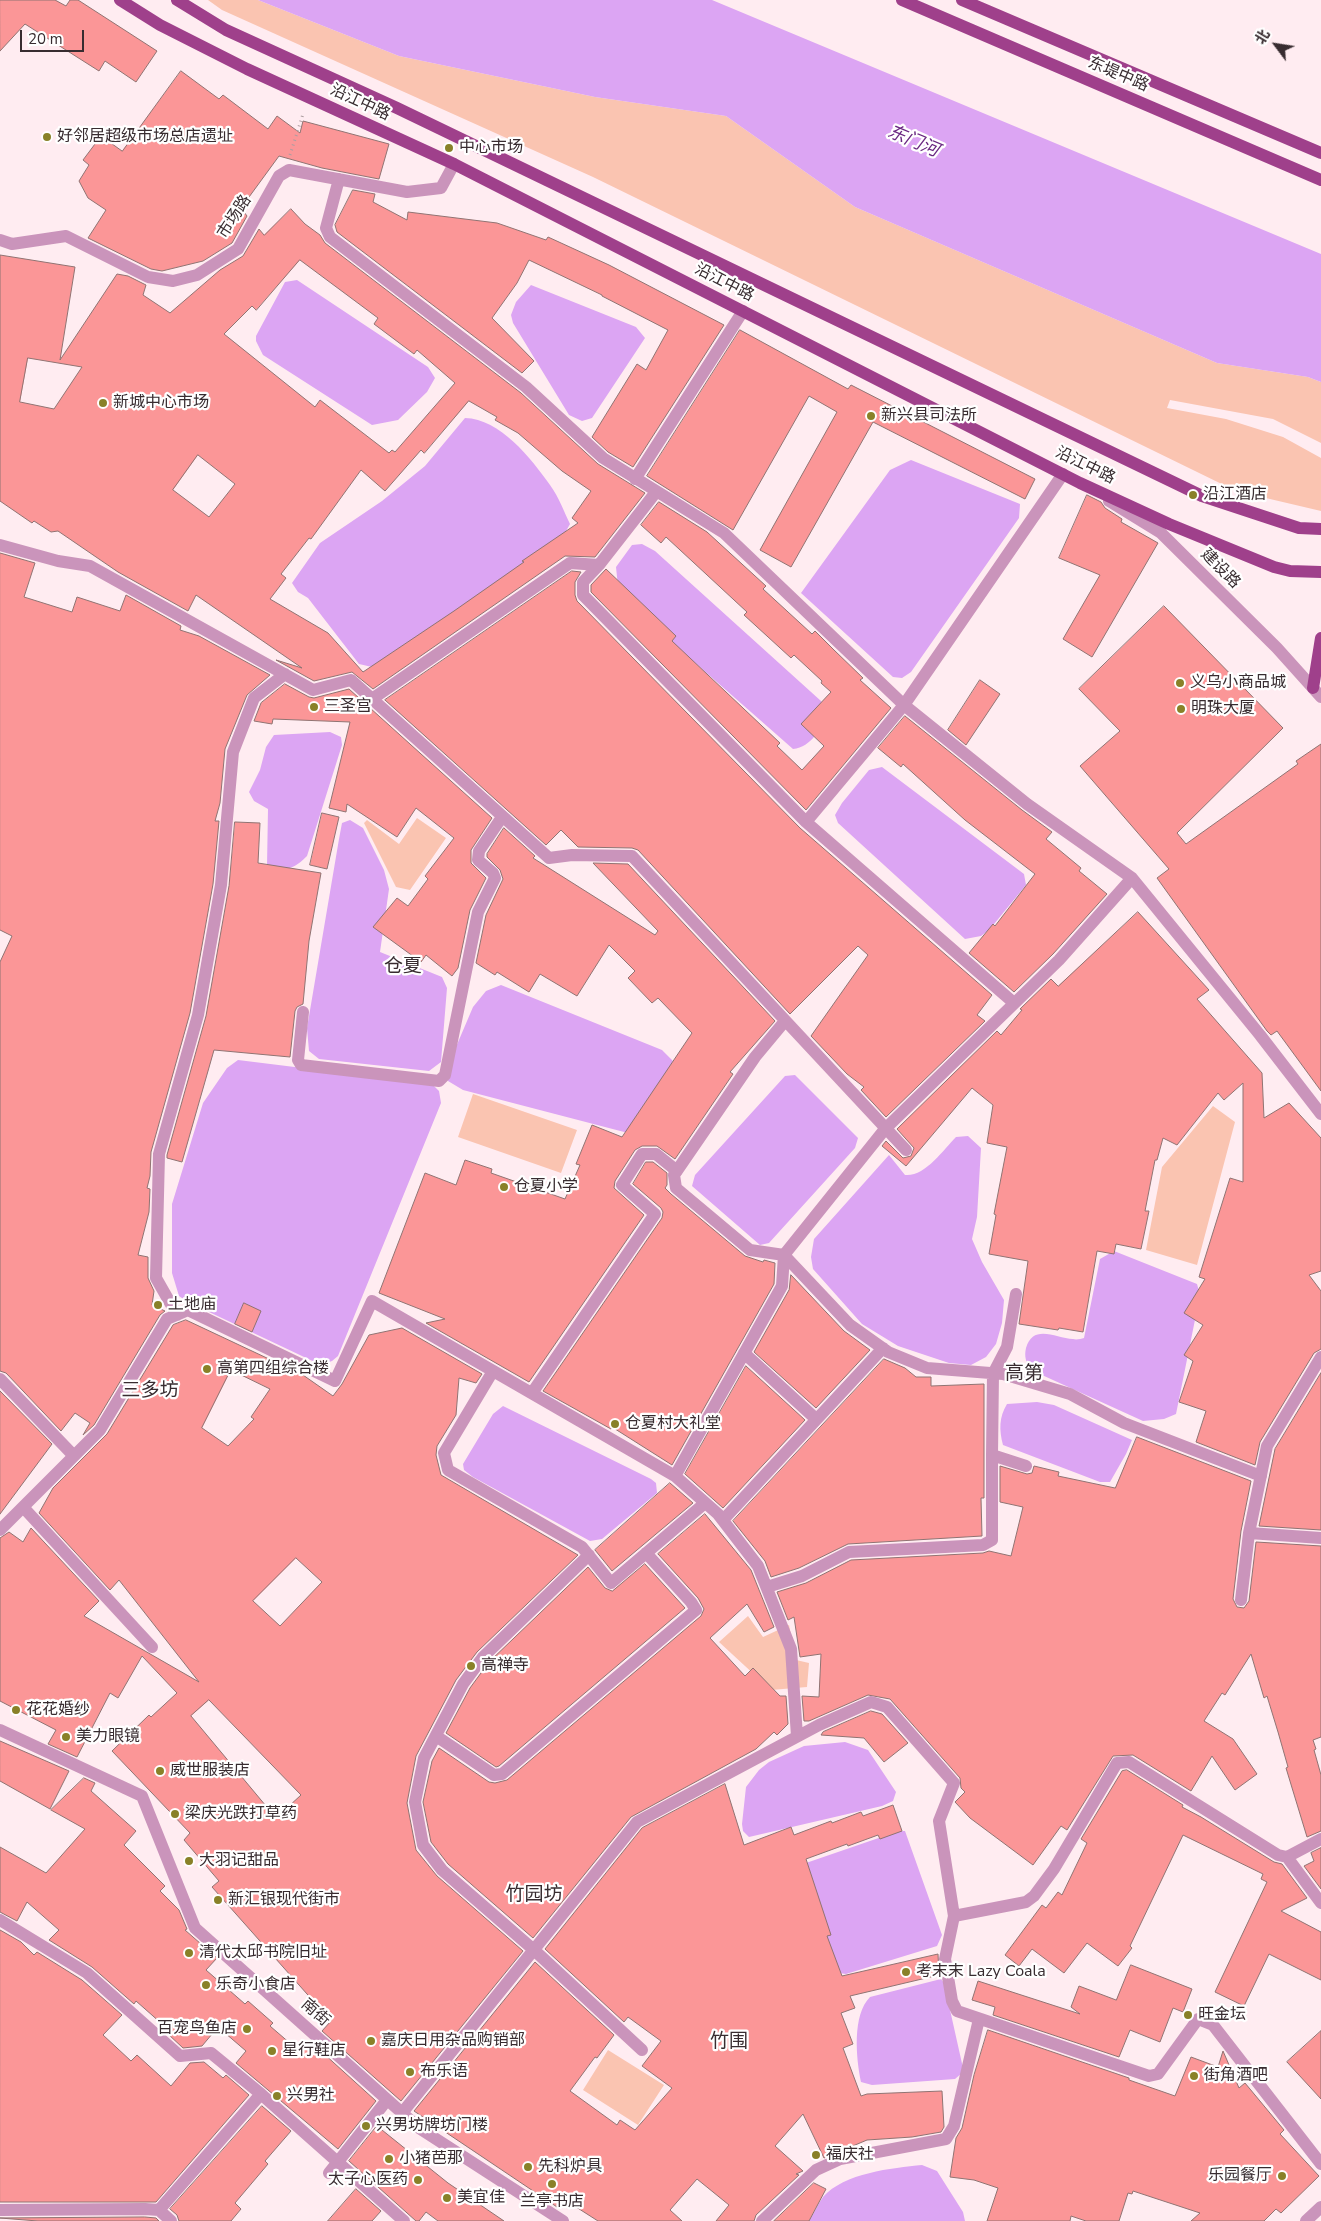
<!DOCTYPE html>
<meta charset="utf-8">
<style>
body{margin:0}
#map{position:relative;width:1321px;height:2221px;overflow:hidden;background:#ffecf1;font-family:"Nunito Sans","Noto Sans SC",sans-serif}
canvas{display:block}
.north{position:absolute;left:1251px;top:20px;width:50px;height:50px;-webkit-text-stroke:4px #fff;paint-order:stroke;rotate:301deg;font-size:14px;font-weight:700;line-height:20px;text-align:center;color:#382c30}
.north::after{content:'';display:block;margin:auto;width:18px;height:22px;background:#382c30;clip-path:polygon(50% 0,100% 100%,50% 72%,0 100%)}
.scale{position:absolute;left:20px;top:30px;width:64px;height:22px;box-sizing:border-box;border:2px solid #382c30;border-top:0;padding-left:6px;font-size:15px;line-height:18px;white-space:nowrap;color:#382c30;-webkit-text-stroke:4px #fff;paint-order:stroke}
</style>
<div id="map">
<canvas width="1321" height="2221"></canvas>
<div class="north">北</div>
<div class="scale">20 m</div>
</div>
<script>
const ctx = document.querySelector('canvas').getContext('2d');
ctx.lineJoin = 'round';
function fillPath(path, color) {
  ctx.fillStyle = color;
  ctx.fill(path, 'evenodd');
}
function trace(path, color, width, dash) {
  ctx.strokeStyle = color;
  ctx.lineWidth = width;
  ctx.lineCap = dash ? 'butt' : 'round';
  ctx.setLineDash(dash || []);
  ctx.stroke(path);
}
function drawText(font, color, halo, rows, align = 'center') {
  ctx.font = font + ' "Nunito Sans","Noto Sans SC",sans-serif';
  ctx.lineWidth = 4.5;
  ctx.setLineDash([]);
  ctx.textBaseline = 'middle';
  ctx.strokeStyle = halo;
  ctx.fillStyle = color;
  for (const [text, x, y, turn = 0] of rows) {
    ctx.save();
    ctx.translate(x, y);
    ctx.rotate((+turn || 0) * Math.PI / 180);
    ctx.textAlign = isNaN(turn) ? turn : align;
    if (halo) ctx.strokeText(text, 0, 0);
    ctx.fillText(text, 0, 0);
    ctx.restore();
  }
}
const green = new Path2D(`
 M208 0H258L399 56 595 97 726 116 855 207 1217 363 1308 377 1321 382V443L1273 419 1170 400 1167 408 1226 419 1283 437 1321 458V511L1236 491 593 177 222 10Z
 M417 818 446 838 410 890 396 887 364 823 367 820 399 844Z
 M473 1094 577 1130 561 1173 458 1137Z
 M1213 1106 1235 1122 1197 1265 1146 1250 1162 1167Z
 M748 1616 763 1637 789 1625 796 1660 809 1663 807 1687 771 1690 719 1642Z
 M608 2050 664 2085 638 2125 583 2090Z`);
const water = new Path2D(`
 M258 0H712L1321 254V382L1308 377 1217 363 855 207 726 116 595 97 399 56Z
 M297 280 428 367 435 378 427 392 398 420 372 425 263 355 256 341V336L285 282Z
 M531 285 636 327 645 338 592 418 582 421 569 415 513 323 511 315 516 302Z
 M465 418C500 419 531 458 550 485 559 497 564 512 570 524L561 540 372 667 359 664 308 598 298 592 292 583 320 543 382 501 425 466Z
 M911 460 1020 504 1019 518 911 672 902 678 893 677 801 593 890 470Z
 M642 544 655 551 821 701 830 714C820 728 812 747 793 749L619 596 616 567 632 545Z
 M330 732 341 737 342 745 307 856C292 871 287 870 267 866L268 809 254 801 249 792 260 770 266 747 274 735Z
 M882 767 1024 874 1026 885 990 929 981 936 965 939 838 823 835 815 842 803 869 770Z
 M350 820 363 828 384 870 389 889 380 952 442 977 447 988 441 1062 429 1071 319 1059 309 1051 307 1028 339 839 342 823Z
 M501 985 662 1050 673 1061 640 1126 628 1133 463 1090 448 1081 450 1061 473 1007 486 991Z
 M238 1060 432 1084 439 1091 441 1103 338 1356 332 1361 321 1365 188 1302 179 1296 172 1273V1204L203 1103 227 1068Z
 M795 1075 858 1138 855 1148 769 1243 760 1245 692 1186 695 1175 785 1076Z
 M968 1136 981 1148 977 1217 972 1239 982 1262 1004 1300 1002 1323 996 1344 986 1357 971 1365 949 1363 898 1346 862 1324 813 1269 811 1257 814 1239 889 1155 905 1175C925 1177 943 1150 956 1137Z
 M1114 1251 1197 1284 1200 1295 1176 1414 1164 1419 1143 1421 1031 1370C1026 1362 1024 1357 1026 1348 1033 1323 1056 1338 1073 1339 1076 1340 1081 1339 1084 1338L1100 1259Z
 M1037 1402 1054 1405 1132 1440 1126 1454 1110 1482H1100L1003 1445C999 1430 999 1417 1007 1404Z
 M503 1406 651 1479 656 1483 657 1493 602 1539 590 1541 473 1477 464 1470 463 1464 493 1414Z
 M845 1742 868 1750 896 1792 893 1801 882 1806 749 1837 743 1831 742 1824 746 1787 759 1770 769 1762 804 1746Z
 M899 1831H905L942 1935 937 1946 846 1974 839 1973 830 1964 806 1863Z
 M941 1979 944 1983 963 2068 962 2073 955 2079 872 2085 861 2082C856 2058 852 2015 870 1997Z
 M922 2165 937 2171 963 2212 965 2221H809C814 2213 818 2204 823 2197 844 2173 892 2168 922 2165Z`);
const building = new Path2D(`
 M0 0H55L66 6 70 0H78L157 51 136 82 105 61 99 71 25 24 0 51Z
 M181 71 219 99 223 95 268 129 277 116 300 133 303 121 389 144 379 179 322 168 279 156 241 208 247 216 232 243 203 261 162 271 151 269 88 238 106 210 88 198 79 181 89 165 83 160 101 136 122 151Z
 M353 190 375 194 373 202 407 220 408 212 497 223 546 240 548 237 609 265 724 325 633 467 608 452 592 437 637 364 646 370 668 330 602 296V295L529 260 517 283 492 318 534 361 522 373 337 232 335 225Z
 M291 209 305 224 320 235 325 243 521 393 598 464 645 493 595 557 565 556 373 689 352 672 314 681 276 660 302 668 196 595 188 611 118 572 58 531 51 532 34 521 32 523 0 501V255L75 267 60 360 117 274 128 276 146 285 143 295 170 313 220 270 243 256 259 229 264 235ZM300 260 378 318 374 324 414 354 417 350 455 383 395 452 392 450 389 453 320 400 315 407 224 334 252 306 256 310ZM28 358 82 367 54 409 20 402ZM469 401 497 417 495 420 518 433 562 471 591 491 572 518 578 523 522 561 524 562 454 611 363 672 328 633 270 599 286 578 281 574 309 538 311 539 361 470 385 491 421 450 424 453ZM198 455 235 484 209 517 173 490Z
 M740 330 848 389 851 385 1035 479 1025 499 873 422 791 567 760 550 837 412 809 396 733 530 647 476Z
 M1087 495 1101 502 1105 508 1122 519 1121 522 1158 543 1092 657 1063 639 1100 575 1059 558Z
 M659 502 707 532 766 586 763 589 812 634 815 631 834 650 863 678 860 680 891 708 806 810 591 592V585L606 569 676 636 672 641 780 743 777 746 802 770 824 746 801 724 831 692 821 683 822 681 794 655 791 658 744 615 747 612 666 537 661 543 641 525Z
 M0 553 35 563 24 597 72 612 77 597 120 611 126 595 181 626 180 630 199 636 270 675 247 695 225 749 220 803 215 821H219L213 884 190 1013 151 1152 150 1176 147 1188 150 1189 149 1212 138 1255 148 1257V1278L154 1291 152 1305 165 1311 160 1315 94 1425 83 1435 90 1423 75 1413 61 1431 6 1373 0 1371V962L12 936 0 930Z
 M572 571 581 572 575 582V595L577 601 800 828 992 995 977 1015 985 1021 886 1117 861 1090 864 1087 847 1074 811 1036 868 955 858 946 790 1014 638 850 632 848 578 847 561 830 546 845 385 700Z
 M1164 606 1283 728 1177 833 1186 844 1298 764 1296 761 1321 744V1091L1277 1031 1271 1035 1267 1031 1157 878 1169 869 1080 766 1120 731 1079 689Z
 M980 680 1000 694 966 745 948 730Z
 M285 684 309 697 314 698 349 689 492 818 471 850V863L486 878 470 910 458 968 452 976 426 955 421 962 373 927 397 898 408 906 428 879 425 876 454 838 416 808 397 837 347 804 346 812 329 808 350 722 273 719 272 724 254 721 261 703Z
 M905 716 1022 810 1052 832 1046 839 1081 868 1079 871 1107 894 1053 954 1014 992 969 953 993 924 995 926 1035 874 965 820 903 764 901 767 878 748Z
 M322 813 339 817 327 869 310 865Z
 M235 822 260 823 258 863 321 873 309 941 303 1004 297 1007 295 1011 290 1057 214 1050 182 1162 167 1158V1155L206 1016 229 886Z
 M504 828 535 856 533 858 655 935 658 931 593 863 628 864 775 1021 730 1072 733 1074 675 1159 657 1146H642L635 1150 615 1181 614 1188 644 1215 529 1382 426 1323 445 1319 379 1293 425 1173 456 1185 465 1160 492 1169 491 1173 565 1199 580 1165 576 1164 592 1125 622 1137 692 1033 658 998 652 1003 628 978 635 971 609 945 577 996 540 974 529 992 497 972 495 975 476 963 486 915 503 879 500 870 487 857V854Z
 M1138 912 1209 990 1197 999 1262 1073 1264 1118 1289 1103 1321 1138V1271L1309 1275 1321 1291V1349L1314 1353 1260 1442 1255 1465 1196 1442 1206 1411 1179 1402 1193 1361 1184 1355 1203 1325 1184 1313 1205 1279 1199 1277 1230 1178 1243 1182V1083L1224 1100 1218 1093 1177 1145 1163 1138 1157 1160H1155L1145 1211H1149L1141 1249 1116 1244 1114 1254 1097 1251 1083 1332 1059 1328 1058 1330 1019 1324 1028 1261 989 1254 996 1215 994 1214 1007 1147 987 1143 993 1105 972 1088 906 1166 882 1146 886 1141 903 1158 911 1156 914 1148 897 1129 997 1031 1001 1035 1022 1010 1020 1009 1051 979 1058 986Z
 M646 1162H653L667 1173V1185L665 1188 671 1194 745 1256 763 1262 764 1260 775 1263 774 1284 672 1465 612 1427 611 1429 543 1391 662 1218 663 1212 661 1208 633 1184Z
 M791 1275 844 1331 870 1350 816 1408 754 1352 789 1290Z
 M244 1303 261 1311 252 1332 235 1324Z
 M186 1320 303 1375 333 1396 342 1384 369 1335 402 1328 482 1374 476 1383 459 1378 456 1415 437 1446 436 1455 441 1475 578 1555 477 1652 456 1680 416 1756 407 1803 416 1850 437 1876 523 1951 401 2101 322 2031 331 2021 212 1887 219 1881 184 1840 190 1833 112 1751 149 1715 151 1717 177 1693 142 1656 118 1698 110 1693 77 1757 48 1744 56 1730 0 1701V1538L9 1532 23 1542 31 1528 99 1601 84 1616 199 1682 119 1580 110 1590 39 1513 53 1488 107 1434 173 1325ZM231 1370 270 1389 251 1417 254 1419 228 1446 202 1428ZM296 1558 322 1582 280 1626 253 1601ZM209 1700 301 1795 276 1818 191 1716Z
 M884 1359 905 1368 916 1377H931V1386L984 1384V1498H981L982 1536 848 1544 799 1568 771 1577 765 1561 733 1521Z
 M746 1366 805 1420 723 1508 685 1474Z
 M1321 1373V1530L1259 1526 1275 1449Z
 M0 1391 52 1444 0 1514Z
 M1137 1437 1251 1481 1241 1531 1233 1599 1237 1607 1244 1608 1249 1601 1256 1542 1321 1546V1737L1313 1740 1316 1749 1314 1750 1321 1775V1831L1307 1837 1286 1768 1288 1767 1278 1732 1267 1696 1264 1698 1251 1654 1225 1695 1222 1693 1204 1721 1233 1739 1257 1774 1235 1790 1212 1756 1191 1791 1133 1755 1113 1756 1067 1830 1061 1826 1033 1865 970 1818 955 1802 965 1792 961 1788 960 1778 890 1699 868 1695 809 1721H804L802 1696 819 1697 821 1654 800 1657 794 1617 788 1620 777 1592 806 1583 851 1560 983 1553 989 1551 1011 1556 1023 1507 1000 1502V1466L1027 1474 1032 1473 1034 1466 1059 1472 1058 1476 1115 1488Z
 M670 1483 693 1503 612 1571 595 1550Z
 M705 1514 751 1570 774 1627 764 1632 747 1604 710 1638 745 1676 753 1668 780 1696H786L788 1724 777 1735 774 1732 756 1749 631 1817 533 1938 448 1864 431 1842 423 1802 432 1761 439 1748 489 1782 495 1783 507 1780 701 1616 704 1609 698 1598 658 1554Z
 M645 1564 685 1608 499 1766 496 1767 446 1733 470 1688 489 1662 588 1567 605 1588 612 1591Z
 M871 1711 882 1714 908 1743 884 1762 864 1738 821 1735 823 1732Z
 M0 1741 69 1771 50 1809 0 1781Z
 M1127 1770 1183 1805 1182 1807 1201 1817 1274 1862 1282 1864 1307 1898 1281 1911 1321 1932V1980L1269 1954 1244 2006 1215 1992 1267 1882 1261 1879 1263 1874 1183 1835 1130 1946 1132 1948 1118 1966 1087 1943 1064 1973 1032 1949 1019 1966 1005 1955 1042 1905 1046 1908 1058 1892 1062 1895 1087 1843 1081 1839 1122 1771Z
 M84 1778 95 1783 91 1791 136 1831 124 1845 165 1886 160 1891 179 1910 187 1929 185 1930 217 1958 206 1970 245 2004 248 2001 273 2023 270 2026 299 2051 303 2047 306 2050 312 2043 376 2101 338 2149 236 2063 246 2051 218 2027 202 2046 183 2048 168 2034 170 2031 136 2001 134 2004 92 1967 49 1940 59 1930 27 1902 17 1921 0 1912V1847L46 1873 85 1829 51 1810Z
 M725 1784 744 1845 791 1827 794 1835 831 1821 832 1823 861 1812 863 1816 893 1805 902 1831 880 1839 878 1835 848 1846 847 1844 806 1859 831 1935 827 1936 842 1976 938 1954 939 1975 850 1996 855 2008 841 2013 853 2044 843 2048 861 2096 867 2094 942 2091 944 2127 941 2132 912 2137 867 2140 824 2158 803 2114 775 2146 803 2171 796 2174 799 2175 756 2215 754 2221H716L729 2205 697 2179 670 2210 682 2221H598L562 2198 557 2207 414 2111 535 1962 614 2035 597 2058 595 2057 570 2091 617 2125 620 2120 635 2130 672 2088 642 2066 661 2041 628 2017 624 2022 545 1949 642 1828Z
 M1321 1848V1889L1304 1866 1314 1861 1311 1853Z
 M0 1930 21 1942 34 1955 37 1952 82 1980 122 2015 103 2035 131 2061 137 2055 171 2086 190 2063 204 2062 223 2078 226 2075 249 2095 156 2202H0Z
 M1131 1965 1192 1989 1183 2012 1173 2008 1160 2042 1130 2030 1119 2057 993 2015 995 2007 972 2000 978 1981 1080 2014 1071 2007 1079 1986 1116 2000Z
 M988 2030 1129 2078V2080L1175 2096 1191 2057 1218 2067 1223 2051 1239 2088 1245 2083 1284 2130 1280 2134 1319 2176 1281 2213 1276 2209 1264 2221H1191L1200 2213 1133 2191 1132 2194 1128 2193 1119 2221H1086L1071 2216 1070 2221H987L998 2188 974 2180 950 2177 956 2138 962 2128 974 2075Z
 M1321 2031V2099L1287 2062Z
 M262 2106 291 2131 265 2161 268 2164 235 2203 241 2209 231 2221H179L177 2215 170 2209Z
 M377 2126 448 2183 504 2221H438L426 2212 419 2221H416L349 2161Z
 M814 2183 826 2189 809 2221H774Z
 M356 2189 381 2211 372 2221H328Z
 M145 2217 156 2218 159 2221H38L0 2218Z`);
const path = new Path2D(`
 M290 155 303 114`);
const minor = new Path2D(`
 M339 179 326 228 330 237 526 387 603 458 724 533 904 705 1027 804 1132 878 1260 1035 1321 1114
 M0 240 12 244 66 236 148 277 173 281 197 275 238 249 279 176 289 170 407 192 441 188 454 164
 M635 479 743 311
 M1109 501 1161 533 1277 648 1321 697
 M0 545 58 561 90 566 313 690 351 680 549 858 572 855 632 856 906 1150
 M599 565 583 582V595L806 822 1014 1003
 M372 699 570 563 599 565 656 492
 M806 822 904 705 1063 474
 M303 1012 298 1060 301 1065 439 1081 445 1075 478 912 495 878 493 873 478 860 479 851 502 817
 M785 1021 755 1057 674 1175 676 1188 750 1250 784 1255 850 1325 888 1352 927 1368 1003 1374 1070 1394 1124 1423 1261 1476
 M1016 1294 1007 1347 993 1374 992 1455 1026 1466
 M177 1315 156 1278 159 1154 198 1015 221 885 233 752 254 698 285 674
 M744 1353 816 1419
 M1321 1357 1267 1446 1249 1533 1321 1538
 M493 1371 444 1453 448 1470 582 1547 611 1583 705 1503
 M0 1379 74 1456
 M532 1393 655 1214 622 1185 642 1154H656L677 1171
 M675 1476 718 1514 758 1566 791 1649 797 1736
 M23 1507 152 1647
 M723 1520 883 1348
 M0 1530 100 1430 167 1319 188 1310 335 1381 372 1301 675 1476 782 1286 784 1255 885 1129 1059 960 1132 878
 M589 1555 483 1657 463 1684 424 1758 415 1802 423 1845 442 1870 534 1950 642 2050
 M767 1587 802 1576 849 1552 983 1545 992 1540V1455
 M1241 1600 1249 1533
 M0 1730 142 1796 195 1928 419 2128 563 2221
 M436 1736 494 1775 502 1774 696 1610 691 1602 646 1553
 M1287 1857 1321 1903
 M954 1916 1026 1902 1034 1896 1054 1869 1117 1763 1129 1762 1278 1855 1287 1857 1321 1839
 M0 1920 87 1973 180 2056 211 2053 261 2094
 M402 2113 637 1822 819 1725 871 1702 887 1707 954 1783 939 1821 954 1916 945 1959 952 2001 957 2011 1149 2076 1158 2074 1198 2019 1213 2025 1321 2164
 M329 2173 387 2100
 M0 2210 145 2209 159 2210 171 2221
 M159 2210 261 2094 404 2221
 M762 2221 816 2170 840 2159 946 2139 954 2126 979 2019
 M1306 2221 1321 2207`);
const major = new Path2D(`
 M120 0 160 25 247 69 454 164 1080 483 1169 524 1274 567 1290 571 1321 572
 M177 0 226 30 397 108 1202 496 1299 528 1321 529
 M902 0 1321 180
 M962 0 1321 153
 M1313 688 1321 638`);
const markers = [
 [47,137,5,"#898128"],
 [449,148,5,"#898128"],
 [103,403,5,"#898128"],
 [871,416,5,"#898128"],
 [1193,495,5,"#898128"],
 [1180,683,5,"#898128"],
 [314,707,5,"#898128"],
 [1181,709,5,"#898128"],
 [504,1187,5,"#898128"],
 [158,1305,5,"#898128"],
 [207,1369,5,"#898128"],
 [615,1424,5,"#898128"],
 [471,1666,5,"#898128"],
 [16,1710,5,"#898128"],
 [66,1737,5,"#898128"],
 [160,1771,5,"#898128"],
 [175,1814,5,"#898128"],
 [189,1861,5,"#898128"],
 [218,1900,5,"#898128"],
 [189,1953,5,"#898128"],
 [906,1972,5,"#898128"],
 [206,1985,5,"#898128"],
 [1188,2015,5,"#898128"],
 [247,2029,5,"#898128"],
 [371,2041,5,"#898128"],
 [272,2051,5,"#898128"],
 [410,2072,5,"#898128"],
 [1194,2076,5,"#898128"],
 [277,2096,5,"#898128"],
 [366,2126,5,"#898128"],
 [816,2155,5,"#898128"],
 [389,2159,5,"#898128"],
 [528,2167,5,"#898128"],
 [1282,2176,5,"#898128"],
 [418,2180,5,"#898128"],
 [552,2184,5,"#898128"],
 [447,2198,5,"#898128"]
];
const streetNames = [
 ["东堤中路",1118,75,23],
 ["沿江中路",360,103,25],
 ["市场路",235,217,-57],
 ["沿江中路",724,283,27],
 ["沿江中路",1085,466,26],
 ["建设路",1220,569,45],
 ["南街",315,2013,42]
];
const poiNames = [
 ["好邻居超级市场总店遗址",57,137],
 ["中心市场",459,148],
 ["新城中心市场",113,403],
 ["新兴县司法所",881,416],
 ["沿江酒店",1203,495],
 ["义乌小商品城",1190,683],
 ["三圣宫",324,707],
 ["明珠大厦",1191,709],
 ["仓夏小学",514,1187],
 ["土地庙",168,1305],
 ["高第四组综合楼",217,1369],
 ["仓夏村大礼堂",625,1424],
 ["高禅寺",481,1666],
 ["花花婚纱",26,1710],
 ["美力眼镜",76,1737],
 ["威世服装店",170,1771],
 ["梁庆光跌打草药",185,1814],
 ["大羽记甜品",199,1861],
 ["新汇银现代街市",228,1900],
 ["清代太邱书院旧址",199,1953],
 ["考末末 Lazy Coala",916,1972],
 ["乐奇小食店",216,1985],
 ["旺金坛",1198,2015],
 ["百宠鸟鱼店",237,2029,"right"],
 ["嘉庆日用杂品购销部",381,2041],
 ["星行鞋店",282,2051],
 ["布乐语",420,2072],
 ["街角酒吧",1204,2076],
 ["兴男社",287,2096],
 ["兴男坊牌坊门楼",376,2126],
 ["福庆社",826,2155],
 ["小猪芭那",399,2159],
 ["先科炉具",538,2167],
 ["乐园餐厅",1272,2176,"right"],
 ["太子心医药",408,2180,"right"],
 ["美宜佳",457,2198],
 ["兰亭书店",552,2202,"center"]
];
const waterNames = [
 ["东门河",913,142,23]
];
const quarterNames = [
 ["仓夏",403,967],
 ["高第",1024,1374],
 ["三多坊",150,1391],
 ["竹园坊",534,1895],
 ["竹围",729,2042]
];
fillPath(green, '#fac4b1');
fillPath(water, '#dca5f3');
fillPath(building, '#fb9697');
trace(building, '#907372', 1);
trace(path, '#ad9da1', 3, [1, 4]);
trace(minor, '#ca94bb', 12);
trace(major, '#9f408b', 12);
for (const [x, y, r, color] of markers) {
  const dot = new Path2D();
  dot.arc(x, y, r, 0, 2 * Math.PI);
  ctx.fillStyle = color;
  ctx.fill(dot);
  trace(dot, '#fff', 2);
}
drawText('16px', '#382c30', '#fff', streetNames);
drawText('16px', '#382c30', '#fff', poiNames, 'left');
drawText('italic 18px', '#692781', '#fff', waterNames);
drawText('19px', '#382c30', '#fff', quarterNames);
</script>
